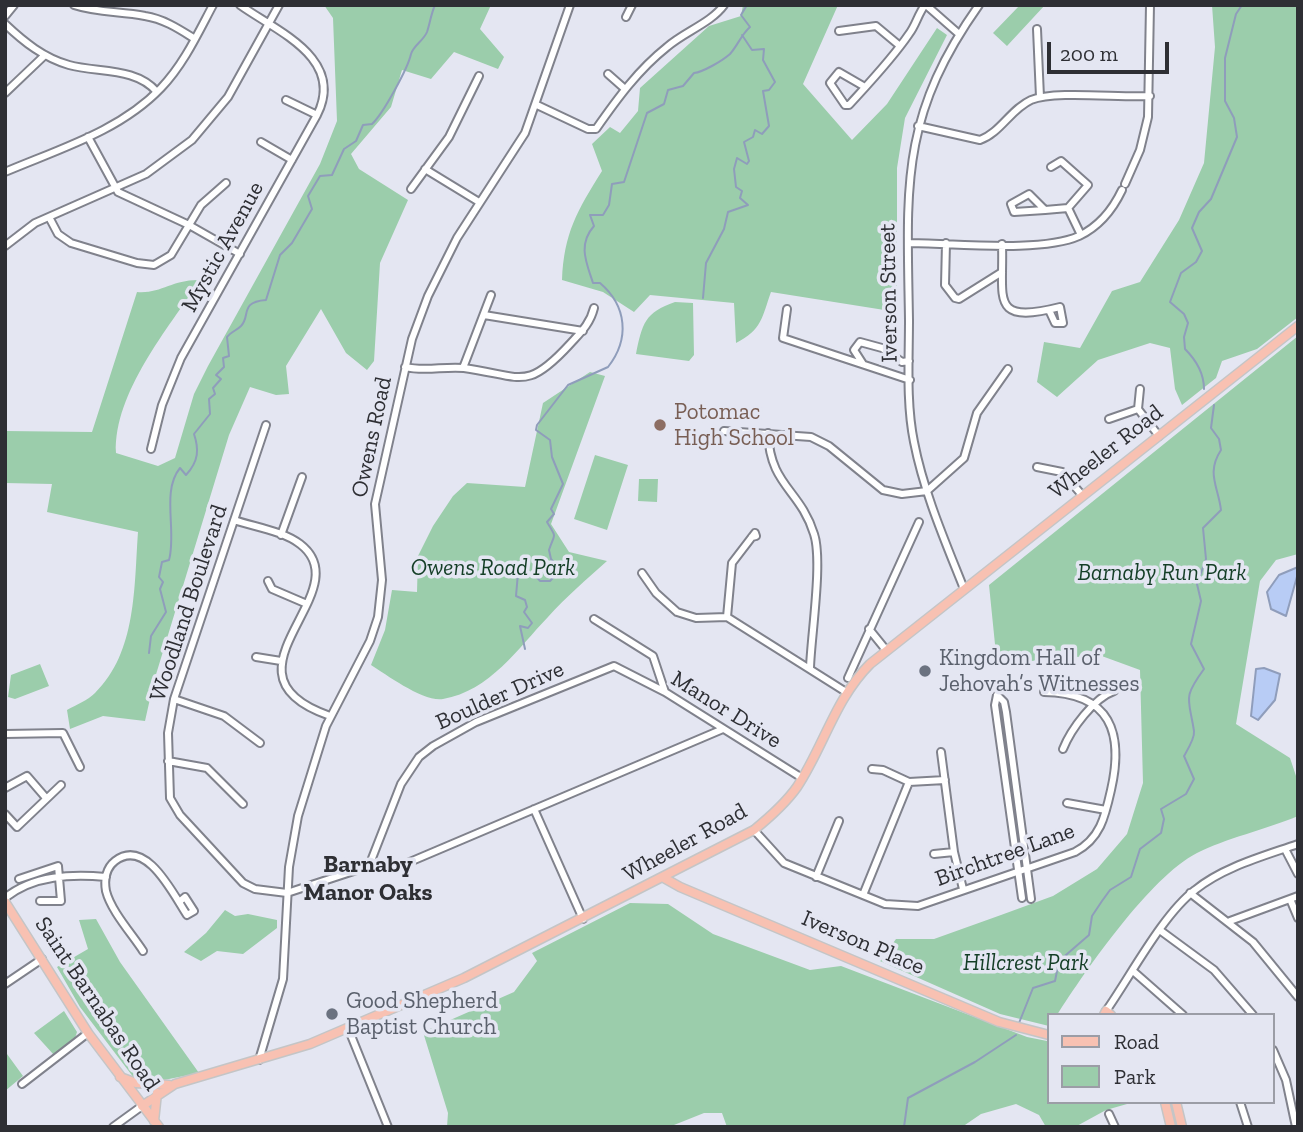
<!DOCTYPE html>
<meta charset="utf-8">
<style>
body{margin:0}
#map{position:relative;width:1303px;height:1132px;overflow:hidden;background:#e4e6f2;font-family:"Zilla Slab",serif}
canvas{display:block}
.frame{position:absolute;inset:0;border:7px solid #2e2f34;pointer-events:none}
.legend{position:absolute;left:1047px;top:1013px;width:228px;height:91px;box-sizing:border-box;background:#e4e6f2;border:2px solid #9b9da6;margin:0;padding:9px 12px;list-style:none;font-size:21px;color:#2e2f34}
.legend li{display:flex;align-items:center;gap:14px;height:35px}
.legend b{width:35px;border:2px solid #9b9da6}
.scale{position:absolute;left:1047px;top:42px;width:122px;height:32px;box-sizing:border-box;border:4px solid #2e2f34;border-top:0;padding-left:9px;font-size:21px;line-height:24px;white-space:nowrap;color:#2e2f34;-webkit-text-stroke:5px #e4e6f2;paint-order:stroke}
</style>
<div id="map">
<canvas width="1303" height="1132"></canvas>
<div class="frame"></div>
<ul class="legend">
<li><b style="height:9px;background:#f8c1b2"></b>Road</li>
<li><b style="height:19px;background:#9bcdab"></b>Park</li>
</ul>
<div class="scale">200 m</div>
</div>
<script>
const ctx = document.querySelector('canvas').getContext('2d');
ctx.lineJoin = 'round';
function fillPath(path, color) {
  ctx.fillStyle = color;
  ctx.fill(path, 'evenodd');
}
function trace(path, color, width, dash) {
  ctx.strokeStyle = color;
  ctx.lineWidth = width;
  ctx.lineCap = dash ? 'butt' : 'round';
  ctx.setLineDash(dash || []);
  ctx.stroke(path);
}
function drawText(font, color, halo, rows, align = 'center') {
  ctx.font = font + ' "Zilla Slab",serif';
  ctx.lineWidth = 7;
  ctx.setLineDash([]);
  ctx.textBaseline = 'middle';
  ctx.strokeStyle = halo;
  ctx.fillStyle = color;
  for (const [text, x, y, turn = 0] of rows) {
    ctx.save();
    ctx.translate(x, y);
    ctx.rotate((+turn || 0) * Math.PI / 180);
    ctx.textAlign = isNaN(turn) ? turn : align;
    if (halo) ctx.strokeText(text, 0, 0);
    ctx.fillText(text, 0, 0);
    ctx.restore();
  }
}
const green = new Path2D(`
 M324 5H491L480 29 504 57 498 69 454 52 431 79 402 70 391 107 351 154 359 169 408 200 380 263 374 361 367 370 346 353 321 309 286 366 289 394 276 395 250 387 229 435 154 681 145 721 103 716 70 729 67 710C76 705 88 700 95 693 137 652 134 586 138 532L47 512 52 484 5 483V431L92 432 137 292C161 294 173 279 200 280 168 329 114 392 116 453L158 466 175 458 194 394 208 366 320 164 337 121 333 18Z
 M743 5H838L803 84 852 140 887 104 937 28 947 35 905 118 897 168V312L771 292C762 317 762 330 736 343L734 303 650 295 634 312 603 292 562 280C564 233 577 211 602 171L592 144 610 127 620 133 638 111 640 88 709 26 741 16Z
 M1020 5H1045L1007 46 993 33Z
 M1212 5H1298V317L1257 349 1222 361 1216 378 1182 405 1175 389 1170 348 1150 343 1098 360 1057 397 1037 382 1044 342 1080 348 1112 291 1140 282 1179 220 1204 163 1215 47Z
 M675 302 693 303 694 355 689 361 636 354C642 324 645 312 675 302Z
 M1298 336V554L1276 560 1260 581 1236 724 1290 758 1298 782V816C1267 829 1224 839 1197 853 1150 877 1086 970 1057 1015H1049V1026L1000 1014 880 961 896 939H934L1001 915 1053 896 1097 869 1127 834 1143 783 1140 670 1099 655 997 664 989 585Z
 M590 372 605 376 551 524 569 552 607 561C587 579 566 597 548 617 518 648 490 691 443 699 423 702 387 675 371 665L385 630 392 590 417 592 418 556 433 526 453 496 467 483 525 487 543 403Z
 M595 455 628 465 607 530 574 519Z
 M639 479H658L657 502 638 501Z
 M40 664 49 686 15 699 8 697 11 675Z
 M630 903 668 904 713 934 810 970 841 966 1027 1037 1047 1041 1049 1102H1134L1106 1110 1075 1127H1046L1039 1115 1016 1104 981 1114 962 1127H727L722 1113H704L669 1127H447L448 1113 423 1032 514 992 537 961 532 953Z
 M225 910 235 916 248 914 277 920V928L243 954 217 951 201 961 184 952 206 933Z
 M96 919 120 962 199 1073 159 1081 134 1078 80 1007 57 967 88 949 79 920Z
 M64 1011 77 1032 75 1038 54 1055 34 1033Z
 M7 1054 23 1076 5 1091V1055Z`);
const water = new Path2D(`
 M1298 567V573L1286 616 1271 609 1267 592 1279 575Z
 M1264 668 1280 674 1275 700 1258 720 1251 716 1256 669Z`);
const stream = new Path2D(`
 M755 5H756
 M703 298 706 263 724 229 728 212 748 205 740 198 742 191 736 187 734 169 737 158 747 164 749 161 744 142 753 137 755 130 762 134 769 126 763 91 769 90 775 82 763 60 764 49 752 50 742 35
 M1204 389C1204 373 1196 360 1185 349L1184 337 1188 323 1184 314 1170 302 1181 273 1196 262 1202 251 1192 228 1199 212 1211 199 1237 137 1234 118 1225 101V58L1236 14 1242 5
 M525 649 520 626 528 628 532 623 524 612 527 607 525 600 516 596 518 573C528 571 534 573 540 581H550L560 570 551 559 549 550C555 532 557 539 547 522L554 514 551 509 563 484 552 457 550 440 536 430 537 425 568 385 608 367C630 339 627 306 600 283H593C587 264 577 245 594 226L590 215H603L609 205 612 184 624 182 647 113 664 104 668 90 683 86 694 73C703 72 722 61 730 54 738 45 741 35 750 27L741 15 747 5
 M149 653 151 636 166 612 160 589 163 582 159 577 162 562 169 560C177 532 161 491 180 468L186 475C199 461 199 449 194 434L210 414 209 399 215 394 213 388 221 379 216 375 224 367 223 358 229 356 227 337C231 332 237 330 241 326 251 316 239 302 266 300L280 255 292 243 312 209 308 196 320 176 332 175 344 149 356 141 363 125 372 124C383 114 408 68 411 54 413 46 424 40 427 32 430 23 431 14 435 5
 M1019 1023 1033 988 1055 981 1059 961 1089 935 1092 916 1102 901 1110 890 1131 877 1140 849 1161 833 1164 819 1161 809 1186 794 1194 779 1184 756C1188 749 1195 738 1194 731 1189 698 1182 699 1204 669L1191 644 1201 601 1197 584 1206 559 1203 528 1221 510C1218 486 1206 473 1221 450L1219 439 1211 428 1214 405
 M904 1127 908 1098 975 1062 1016 1035`);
const minor = new Path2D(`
 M74 5C98 13 121 11 145 16 164 19 179 29 195 39
 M926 5 959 34
 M5 16 14 5
 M626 17 632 5
 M5 24C24 42 44 58 69 65 98 73 136 67 157 92
 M1037 29 1040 97
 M839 31 876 26 900 46
 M608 74 625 89
 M865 87 839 72 830 83 845 105H849C870 82 892 59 909 34 916 25 918 14 925 5
 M5 93 45 55
 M286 100 317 115
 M537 105 588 129H596C617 99 638 70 667 47 684 32 711 23 724 5
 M918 126 980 140C1000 133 1011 109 1031 100 1055 90 1120 98 1150 96
 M88 137 118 192 189 225 240 254
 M261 142 292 160
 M425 169 479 202
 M5 172C59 149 120 131 161 88 184 64 198 33 213 5
 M1125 184 1140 150 1148 117 1150 5
 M411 189 449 137 479 76
 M1029 194 1045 210 1014 212 1011 204Z
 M1068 208 1081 235
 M1045 210 1068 208 1088 185 1061 161 1051 167
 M49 217 58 234 71 243 137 263 154 265 171 255 201 205 226 183
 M908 243C952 243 1041 253 1079 236 1100 226 1113 209 1122 190
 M946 243 945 285 955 298 959 299 1002 272
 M1002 244C1004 299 989 325 1060 307L1063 323H1055L1049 310
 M5 246 35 223 146 174 192 140 228 97 279 5
 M787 309 783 338 910 380
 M484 315 583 331
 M863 364 854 350 860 342 882 348 902 362 909 361
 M405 367C426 372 443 366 464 368 522 376 526 392 570 344 581 332 590 324 594 308
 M463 368 491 295
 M1140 389 1138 409 1159 436
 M1109 419 1138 409
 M266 425 174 699 168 733 170 798 180 815 243 883 255 889 287 893 369 866 391 867 405 864 723 729
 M724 431 811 437 829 446 883 490 902 494 927 491 964 458 977 413 1008 369
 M768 433C770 486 800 489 814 534 823 561 811 636 810 668
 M151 449 162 405 181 358 317 115C346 58 276 31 240 5
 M1037 467 1062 472 1082 495
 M234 520C255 527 283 531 300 544 363 592 208 674 330 716
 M281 535 302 477
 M642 573 656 593 677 612 696 618 727 617 846 692
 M268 581 272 589 307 604
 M964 589C945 541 924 493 914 442 906 403 909 360 909 320 907 188 899 118 979 5
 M727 617 732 563 755 533 756 536 752 537
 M594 619 653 656 665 692
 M869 629 886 650
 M256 657 281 661
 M848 678 919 522
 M997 695 1004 702 1006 712 1031 899
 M997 695 995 705 1022 898
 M174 699 224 716 260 743
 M5 734 63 733 80 767
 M1063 749C1071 729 1094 698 1114 691
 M941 752 954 852 963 889
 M168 761 207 768 243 804
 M872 769 883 770 909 782 945 780
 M5 788 27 776 46 798
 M1067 803 1106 810
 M534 809 583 919
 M5 814 17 827 61 785
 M754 830 784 863 885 904 918 906 1075 852C1100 839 1105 817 1111 790 1124 733 1111 693 1044 692
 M1285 849 1298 874
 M934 854 954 852
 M369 866 401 784 419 757 433 746 476 722 614 666 665 692 802 778
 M816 877 839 821
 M19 879 58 866 61 901H40
 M1190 893 1253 942 1298 997
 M863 895 909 782
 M5 898C33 875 72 874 106 877
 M1290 899 1298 918
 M1230 921 1298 896
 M1161 931 1214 970 1253 1015
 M143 951C132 934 111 911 106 891 104 880 106 868 115 861 146 837 173 894 187 915L194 911 185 897 179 902
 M1133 971 1183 1015
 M5 984 42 959
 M1106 1011C1130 977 1163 914 1195 890 1223 867 1264 856 1298 844
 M348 1028 388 1127
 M1273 1050 1286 1080 1296 1127
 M259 1060 283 979 289 867 298 816 326 726 370 641 378 617 382 580 375 504 412 339 428 296 457 238 525 133 570 5
 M22 1084 88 1033
 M1240 1102 1248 1127
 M1109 1114 1115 1127
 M113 1127 142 1106`);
const major = new Path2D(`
 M664 878 680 887 999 1022 1049 1035
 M5 902 88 1033 159 1127
 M1104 1015 1106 1011 1111 1015
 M120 1077 136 1083 169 1085
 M1165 1102 1171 1127
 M1176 1102 1182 1127
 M142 1106 175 1084 310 1044 464 978 754 830C770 817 785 804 797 787 824 746 835 699 870 664L1298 326
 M154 1121 157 1093`);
const markers = [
 [660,425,7,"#8d6e63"],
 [925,671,7,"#6b7280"],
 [332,1014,7,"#6b7280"]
];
const streetNames = [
 ["Mystic Avenue",223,247,-61],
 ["Iverson Street",889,293,-91],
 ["Owens Road",372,437,-78],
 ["Wheeler Road",1106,452,-38],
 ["Woodland Boulevard",189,603,-72],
 ["Boulder Drive",500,696,-24],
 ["Manor Drive",726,710,32],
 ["Wheeler Road",685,843,-29],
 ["Birchtree Lane",1005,855,-20],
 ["Iverson Place",863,943,23],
 ["Saint Barnabas Road",97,1004,56]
];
const educationNames = [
 ["Potomac",674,412],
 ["High School",674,438]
];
const parkNames = [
 ["Owens Road Park",493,568],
 ["Barnaby Run Park",1162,573],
 ["Hillcrest Park",1026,963]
];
const worshipNames = [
 ["Kingdom Hall of",939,658],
 ["Jehovah’s Witnesses",939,684],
 ["Good Shepherd",346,1001],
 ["Baptist Church",346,1027]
];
const neighbourhoodNames = [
 ["Barnaby",368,865],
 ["Manor Oaks",368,893]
];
fillPath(green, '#9bcdab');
fillPath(water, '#b8ccf5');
trace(water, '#8f9dbb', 2);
trace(stream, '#8f9dbb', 2);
trace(minor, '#80828c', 10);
trace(major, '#c4c5c6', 11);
trace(minor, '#fff', 6);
trace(major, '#f8c1b2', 8);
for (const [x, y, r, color] of markers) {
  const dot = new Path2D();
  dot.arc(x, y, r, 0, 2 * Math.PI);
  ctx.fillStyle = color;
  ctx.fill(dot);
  trace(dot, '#e4e6f2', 2.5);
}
drawText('23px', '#2e2f34', '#e4e6f2', streetNames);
drawText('23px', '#785e54', '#e4e6f2', educationNames, 'left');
drawText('italic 23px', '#143e26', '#e4e6f2', parkNames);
drawText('23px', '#5b616d', '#e4e6f2', worshipNames, 'left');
drawText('bold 24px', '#2e2f34', '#e4e6f2', neighbourhoodNames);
</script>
